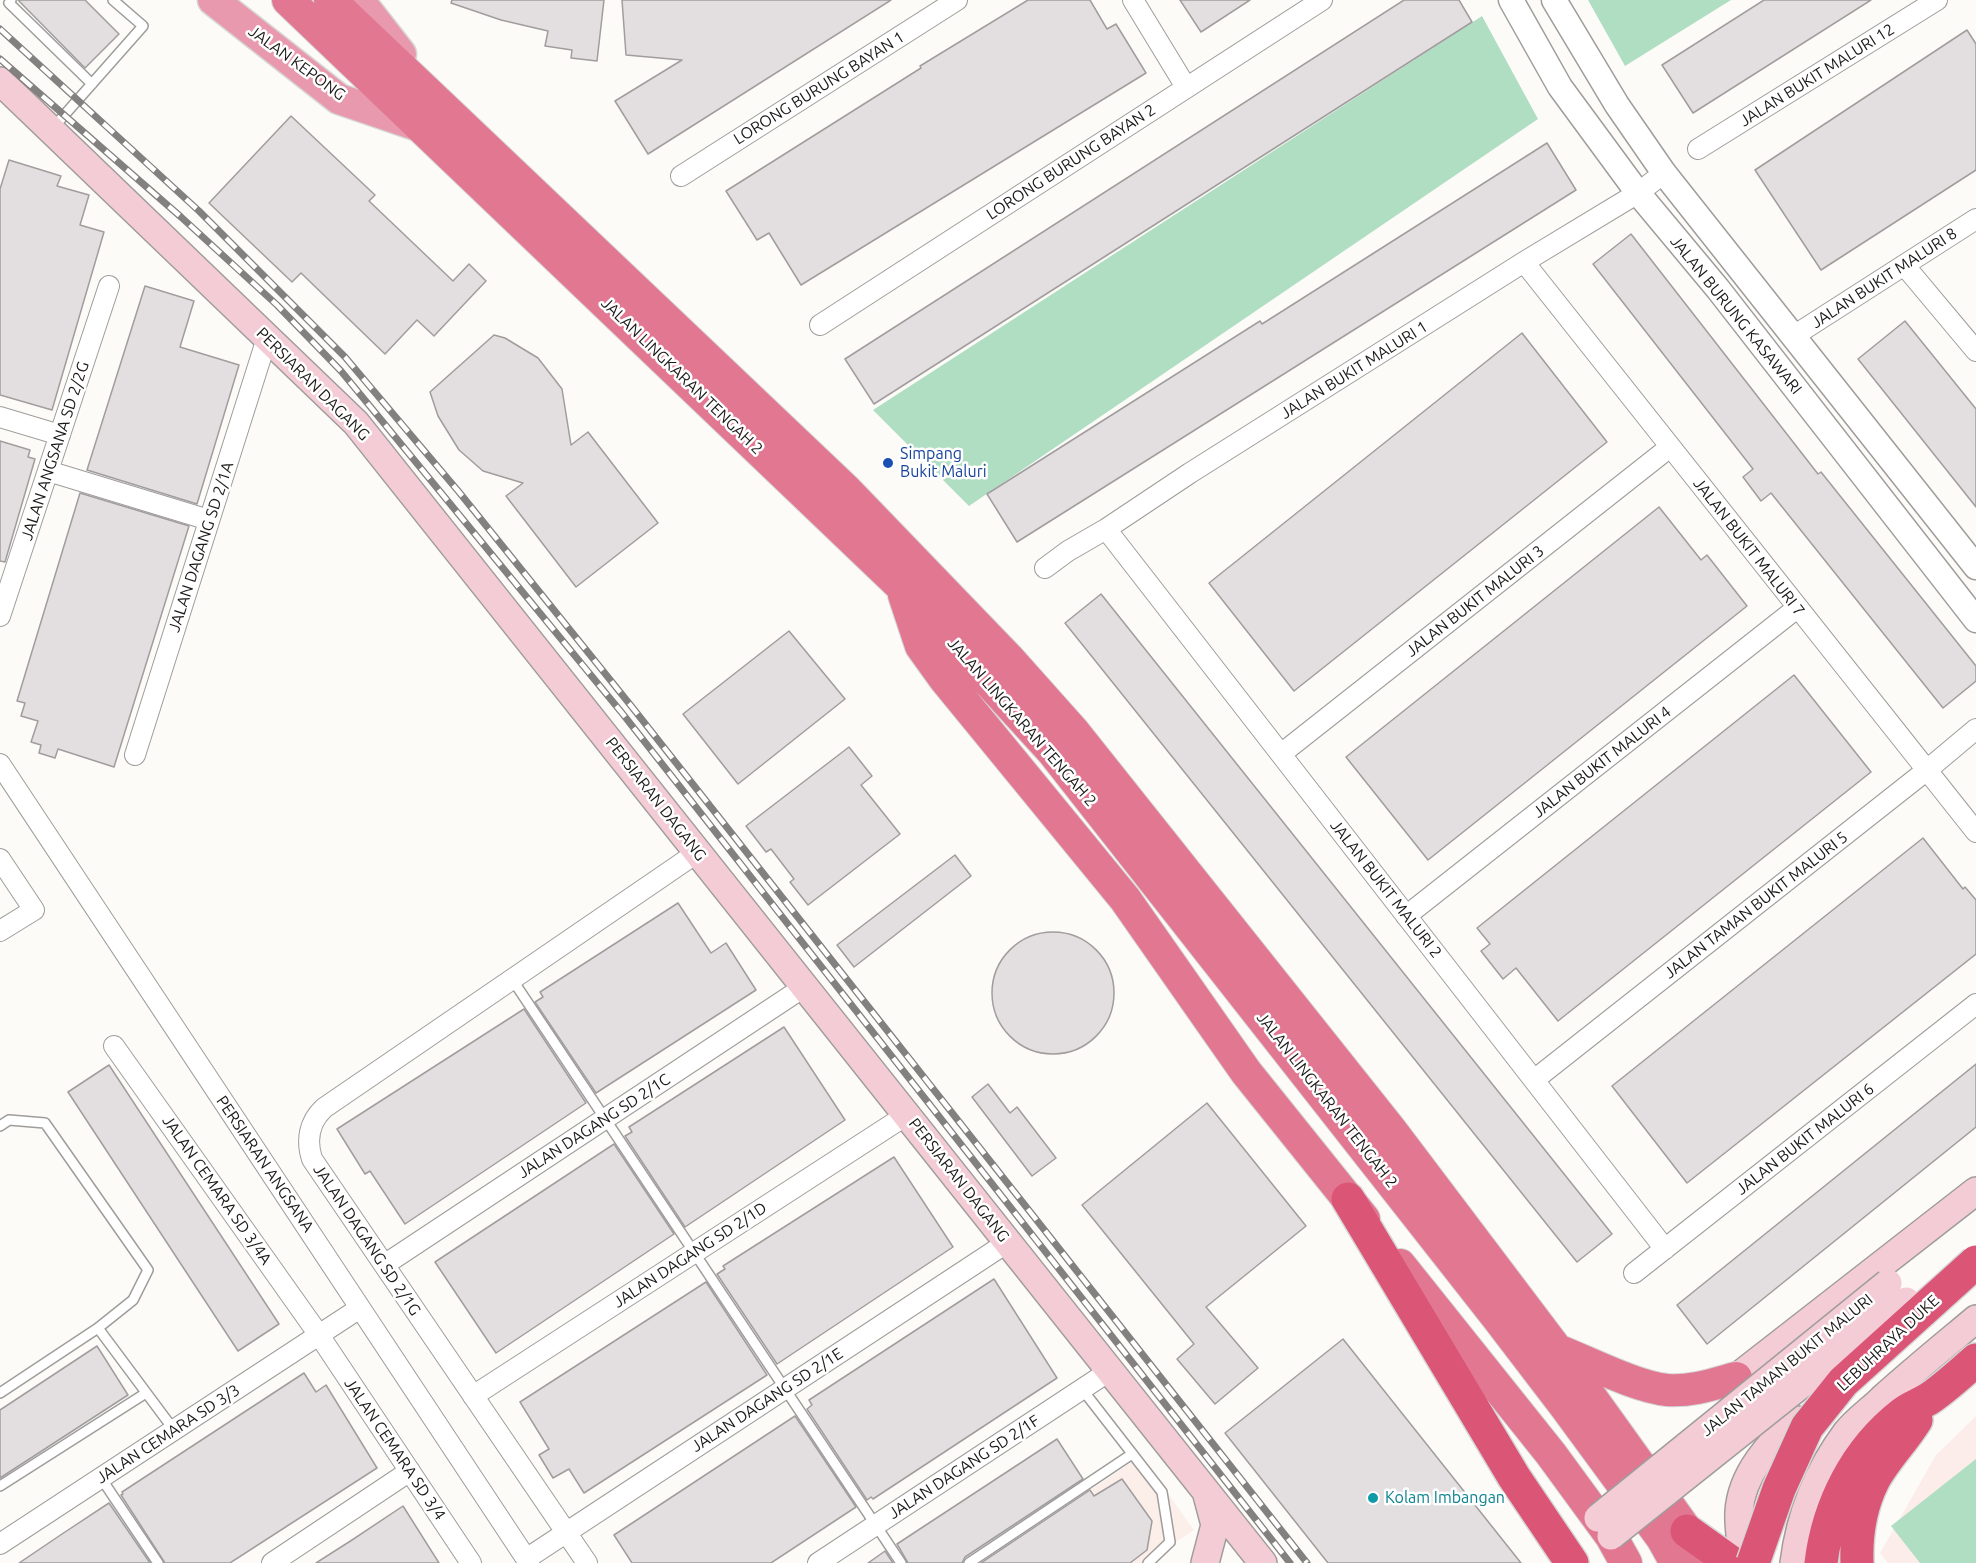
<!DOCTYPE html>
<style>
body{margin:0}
canvas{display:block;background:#fdfbf8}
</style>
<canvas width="1976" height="1563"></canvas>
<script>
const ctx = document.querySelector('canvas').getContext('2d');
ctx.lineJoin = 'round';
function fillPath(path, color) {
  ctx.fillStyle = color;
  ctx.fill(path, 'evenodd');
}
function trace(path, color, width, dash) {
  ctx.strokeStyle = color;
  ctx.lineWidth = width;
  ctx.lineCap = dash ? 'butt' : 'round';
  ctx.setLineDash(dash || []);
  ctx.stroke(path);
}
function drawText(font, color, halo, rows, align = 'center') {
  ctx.font = font + ' Ubuntu,sans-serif';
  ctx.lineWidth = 5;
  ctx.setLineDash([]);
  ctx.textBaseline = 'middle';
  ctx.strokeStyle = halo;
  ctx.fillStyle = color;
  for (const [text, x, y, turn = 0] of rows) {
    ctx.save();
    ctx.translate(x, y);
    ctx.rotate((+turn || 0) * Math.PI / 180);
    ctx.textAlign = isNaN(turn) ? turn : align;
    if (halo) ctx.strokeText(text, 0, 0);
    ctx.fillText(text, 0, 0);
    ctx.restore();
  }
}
const commercial = new Path2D(`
 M1141 1456 1194 1530 1145 1563H982Z`);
const education = new Path2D(`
 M1976 1416V1563H1888L1880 1553 1936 1455Z`);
const green = new Path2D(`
 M1588 0H1731L1625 66Z
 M1482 16 1538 119 969 506 873 410Z
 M1976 1459V1563H1920L1891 1526Z`);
const building = new Path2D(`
 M18 0H85L119 34 85 68Z
 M452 0H604L597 61 571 58 572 50 545 46 548 31 501 20 451 3Z
 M622 0H891L648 154 615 101 682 60 626 55Z
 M1028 0H1090L1107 29 1116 24 1146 73 801 285 769 233 757 240 726 191 921 68 920 66Z
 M1180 0H1250L1201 32Z
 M1404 0H1459L1472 22 874 404 845 359Z
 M1764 0H1871L1693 113 1662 65Z
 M1967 30 1976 44V170L1821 270 1755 170Z
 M291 116 375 195 369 201 453 281 469 264 486 281 434 336 417 320 385 354 301 273 292 282 209 203Z
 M1547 143 1576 190 1017 542 987 494 1260 321 1262 324 1292 305Z
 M9 160 61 176 57 186 89 195 80 225 104 232 52 410 0 395V189Z
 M1631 234 1818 474 1821 472 1976 666V681L1943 708 1771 493 1761 501 1743 477 1753 469 1593 264Z
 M145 286 194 301 180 347 239 365 197 504 87 470Z
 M1905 321 1976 409V507L1858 359Z
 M1522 333 1607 442 1294 691 1209 583Z
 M494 335 505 338 538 358 562 389 571 445 588 432 658 523 576 587 506 496 523 483 483 471 459 450 438 416 430 392Z
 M0 441 30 450 28 457 35 459 5 562 0 561Z
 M80 493 189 526 114 767 58 749 55 758 39 753 41 745 31 742 38 721 21 716 25 703 17 701Z
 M1659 507 1701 560 1707 555 1747 606 1428 860 1346 757Z
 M1101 594 1612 1234 1577 1262 1065 623Z
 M789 631 845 699 738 784 683 714Z
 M1794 675 1871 772 1558 1021 1516 968 1503 979 1481 951 1490 944 1477 928Z
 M849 747 872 776 861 785 900 834 808 905 790 882 794 879 771 849 766 852 746 826Z
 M1923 838 1963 889 1965 887 1976 900V954L1687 1183 1612 1086Z
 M955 855 971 876 854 967 837 945Z
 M678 903 711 953 726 943 756 990 596 1093 535 1002 543 997 540 992Z
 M992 993a61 61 0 1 1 122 0a61 61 0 1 1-122 0Z
 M524 1009 586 1103 405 1224 370 1171 365 1174 337 1129Z
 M784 1027 845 1120 685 1227 625 1136 632 1132 629 1127Z
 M1976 1064V1127L1707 1344 1677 1305Z
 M109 1065 279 1324 238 1351 68 1092Z
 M988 1084 1010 1113 1017 1107 1056 1158 1032 1176 972 1097Z
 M1207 1103 1306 1226 1206 1307 1258 1368 1215 1404 1177 1359 1194 1344 1082 1205Z
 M614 1144 674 1234 496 1353 435 1262Z
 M894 1157 953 1247 777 1364 717 1274 725 1269 723 1266Z
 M994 1279 1057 1378 873 1499 871 1497 867 1500 807 1409 812 1405 809 1400Z
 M706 1282 767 1375 584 1493 569 1469 553 1478 539 1455 549 1449 520 1402Z
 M1343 1339 1521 1563H1328L1225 1433Z
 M97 1346 128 1395 0 1478V1410Z
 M304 1373 316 1392 326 1385 377 1468 230 1563H165L121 1495 123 1494 122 1492Z
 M795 1416 856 1507 771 1563H632L614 1535Z
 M1057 1439 1083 1479 965 1557 962 1563H908L897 1544Z
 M1122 1479 1152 1521 1147 1550 1130 1563H981L1090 1490 1094 1496Z
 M109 1503 150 1563H19L62 1534Z
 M403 1506 439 1563H316L352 1540Z
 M885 1551 893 1563H868Z`);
const service = new Path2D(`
 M11 0 9 3 92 84
 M52 129 143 26 113 0
 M512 979 901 1563
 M0 1126 9 1120 45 1123 148 1270 133 1300 98 1328
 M1082 1389 1162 1492 1170 1542 1148 1563
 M0 1393 98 1328 174 1430
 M101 1478 158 1563
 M0 1486 146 1393
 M969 1563 1132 1454`);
const minor = new Path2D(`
 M1133 0 1186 87
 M1698 149 1937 0
 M681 176 957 0
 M1524 262 1976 832
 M1904 265 1976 351
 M820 325 1322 0
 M1792 337 1976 219
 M0 417 60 435
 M48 471 209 520
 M1106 529 1665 1249
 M1045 568 1068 551 1106 529 1190 473 1524 262 1638 193 1664 173
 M0 616 109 286
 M1281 754 1670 447
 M135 755 267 338
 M0 764 529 1563
 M0 859 34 910 0 931
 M1406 916 1797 608
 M114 1046 319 1335 471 1563
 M1534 1080 1927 770 1976 729
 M384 1265 804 987
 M1634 1273 1976 1004
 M473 1396 908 1114
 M0 1544 360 1308
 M526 1559 1008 1242
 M272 1563 410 1471
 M587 1563 312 1159C306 1140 309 1122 324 1108L698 852
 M818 1563 1111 1370`);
const tertiary = new Path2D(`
 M1511 0 1560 87 1638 193 1718 289 1976 620
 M1554 0 1617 105 1664 173 1976 567`);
const secondary = new Path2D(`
 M0 81 356 423 1263 1563
 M1788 1428C1750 1423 1738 1418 1736 1378L1976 1191
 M1205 1563 1215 1525 1207 1495
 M1743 1563C1742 1546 1738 1528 1739 1512 1741 1475 1770 1441 1798 1420
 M1794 1563C1800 1515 1817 1472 1846 1433 1855 1421 1871 1410 1882 1399 1913 1371 1945 1345 1976 1319`);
const primary = new Path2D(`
 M213 0 339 99 421 127
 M359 0 401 54`);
const trunk = new Path2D(`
 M288 0 901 586 1053 752 1497 1317 1565 1406 1662 1538 1676 1563
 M330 0 846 490 1008 658 1074 732 1390 1129 1557 1350 1687 1531 1701 1554
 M904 595 921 646 944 678 1125 899 1246 1072 1364 1219
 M1400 1265 1551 1454 1611 1536 1626 1563
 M1557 1350C1588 1362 1636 1387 1667 1390 1691 1392 1714 1384 1736 1378`);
const motorway = new Path2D(`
 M1348 1199 1514 1477 1572 1563
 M1687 1531 1732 1563
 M1821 1563C1828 1505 1856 1450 1902 1414 1910 1407 1921 1404 1930 1398 1946 1387 1961 1373 1976 1360
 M1857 1563C1856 1535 1860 1507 1873 1481 1884 1460 1903 1441 1916 1420`);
const rail = new Path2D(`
 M0 29 199 211 345 357 459 492 632 707 1307 1563
 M0 59 181 217 277 305 341 371 622 713 1290 1563`);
const secondaryBridge = new Path2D(`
 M1598 1518 1888 1283
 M1611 1536 1906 1301`);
const motorwayBridge = new Path2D(`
 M1753 1563 1779 1489 1807 1427 1843 1382 1976 1262`);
const markers = [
 [888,463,6,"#1a4fb4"],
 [1373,1498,6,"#0f9aa8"]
];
const streetNames = [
 ["JALAN KEPONG",297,63,36],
 ["JALAN BUKIT MALURI 12",1817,75,-32],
 ["LORONG BURUNG BAYAN 1",819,88,-32],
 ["LORONG BURUNG BAYAN 2",1071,162,-33],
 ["JALAN BUKIT MALURI 8",1884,278,-33],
 ["JALAN BURUNG KASAWARI",1736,315,51],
 ["JALAN BUKIT MALURI 1",1354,370,-32],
 ["JALAN LINGKARAN TENGAH 2",682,376,44],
 ["PERSIARAN DAGANG",313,384,45],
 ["JALAN ANGSANA SD 2/2G",55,451,-72],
 ["JALAN DAGANG SD 2/1A",201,547,-72],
 ["JALAN BUKIT MALURI 7",1749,547,52],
 ["JALAN BUKIT MALURI 3",1475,601,-38],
 ["JALAN LINGKARAN TENGAH 2",1022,722,49],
 ["JALAN BUKIT MALURI 4",1602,762,-38],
 ["PERSIARAN DAGANG",656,799,52],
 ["JALAN BUKIT MALURI 2",1386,889,52],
 ["JALAN TAMAN BUKIT MALURI 5",1756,905,-38],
 ["JALAN LINGKARAN TENGAH 2",1327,1100,52],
 ["JALAN DAGANG SD 2/1C",594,1126,-33],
 ["JALAN BUKIT MALURI 6",1805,1139,-38],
 ["PERSIARAN ANGSANA",265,1164,56],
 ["PERSIARAN DAGANG",959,1180,52],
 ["JALAN CEMARA SD 3/4A",217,1190,55],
 ["JALAN DAGANG SD 2/1G",367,1240,56],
 ["JALAN DAGANG SD 2/1D",690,1255,-33],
 ["LEBUHRAYA DUKE",1888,1343,-43],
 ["JALAN TAMAN BUKIT MALURI",1787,1365,-39],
 ["JALAN DAGANG SD 2/1E",767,1400,-33],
 ["JALAN CEMARA SD 3/3",168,1434,-33],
 ["JALAN CEMARA SD 3/4",395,1449,56],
 ["JALAN DAGANG SD 2/1F",964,1467,-33]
];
const transitNames = [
 ["Simpang",900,454],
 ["Bukit Maluri",900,472]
];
const cultureNames = [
 ["Kolam Imbangan",1385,1498]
];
fillPath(commercial, '#fceee8');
fillPath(education, '#fdedea');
fillPath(green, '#b0dec2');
fillPath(building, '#e3dfe0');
trace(building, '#a19d9e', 1.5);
trace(service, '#9f9d9b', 12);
trace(minor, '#9f9d9b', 22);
trace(tertiary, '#9f9d9b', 27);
trace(secondary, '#9f9d9b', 30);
trace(primary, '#d6d6d5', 33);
trace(trunk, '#d6d6d5', 34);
trace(motorway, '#d6d6d5', 36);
trace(service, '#fff', 9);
trace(minor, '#fff', 20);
trace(tertiary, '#fff', 24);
trace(secondary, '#f4ccd6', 27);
trace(primary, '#e999ad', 30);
trace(trunk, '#e27792', 32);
trace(motorway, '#db5577', 33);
trace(rail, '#82817f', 7);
trace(rail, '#fff', 4.5, [14]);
trace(secondaryBridge, '#9f9d9b', 30, []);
trace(motorwayBridge, '#d6d6d5', 36, []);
trace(secondaryBridge, '#f4ccd6', 27);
trace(motorwayBridge, '#db5577', 33);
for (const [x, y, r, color] of markers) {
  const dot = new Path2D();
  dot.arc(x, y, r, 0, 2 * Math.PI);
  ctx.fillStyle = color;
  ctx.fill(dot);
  trace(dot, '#fff', 2);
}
drawText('16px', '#1a1918', '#fff', streetNames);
drawText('16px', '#164399', '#fff', transitNames, 'left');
drawText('16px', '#0d838f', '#fff', cultureNames, 'left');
</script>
